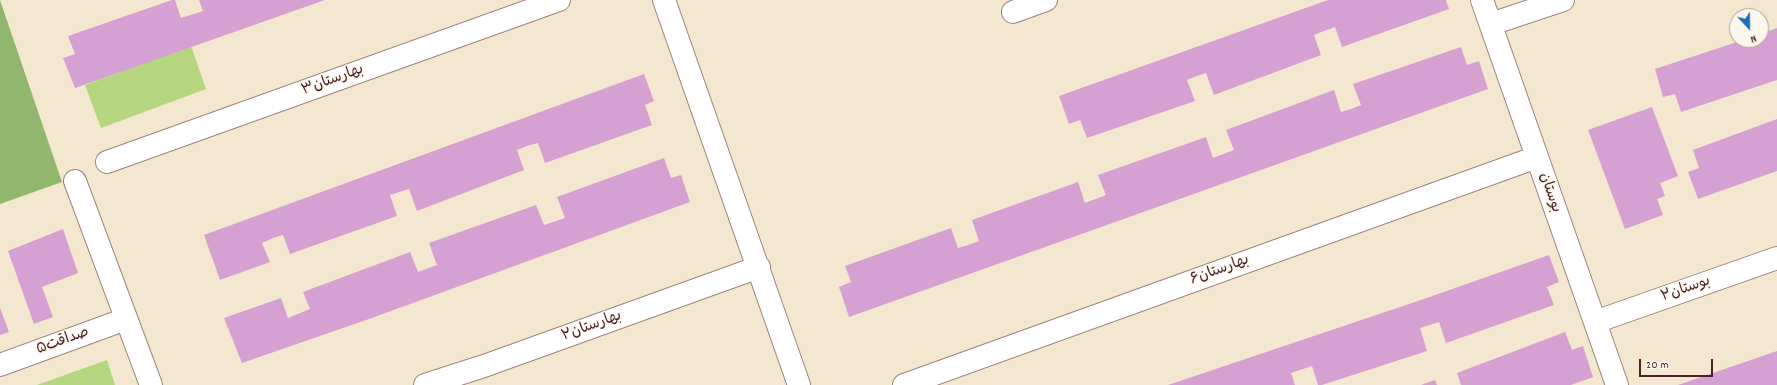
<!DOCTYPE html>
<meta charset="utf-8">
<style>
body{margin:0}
#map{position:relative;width:1777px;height:385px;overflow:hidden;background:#f3e7cf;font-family:Dekko,sans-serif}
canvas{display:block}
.north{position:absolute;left:1729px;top:8px;width:40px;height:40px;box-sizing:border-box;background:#fbf7ec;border:1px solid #b4a19f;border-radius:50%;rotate:158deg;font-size:11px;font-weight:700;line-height:16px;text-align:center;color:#4a1f2b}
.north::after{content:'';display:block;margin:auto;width:14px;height:18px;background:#1f6fb2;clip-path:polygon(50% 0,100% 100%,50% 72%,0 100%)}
.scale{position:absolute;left:1639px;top:359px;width:74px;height:18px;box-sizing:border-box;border:2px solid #4a1f2b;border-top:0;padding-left:5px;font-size:12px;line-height:14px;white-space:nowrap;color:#4a1f2b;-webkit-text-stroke:3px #fbf7ec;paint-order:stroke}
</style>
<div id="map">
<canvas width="1777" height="385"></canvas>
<div class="north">N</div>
<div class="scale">20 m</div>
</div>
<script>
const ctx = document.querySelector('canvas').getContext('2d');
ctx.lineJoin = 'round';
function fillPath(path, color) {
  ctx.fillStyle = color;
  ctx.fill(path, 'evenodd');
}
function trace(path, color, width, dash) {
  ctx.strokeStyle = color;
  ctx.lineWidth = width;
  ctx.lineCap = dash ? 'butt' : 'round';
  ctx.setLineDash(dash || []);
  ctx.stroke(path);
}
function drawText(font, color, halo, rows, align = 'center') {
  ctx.font = font + ' Dekko,"Playpen Sans Arabic",sans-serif';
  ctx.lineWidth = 3;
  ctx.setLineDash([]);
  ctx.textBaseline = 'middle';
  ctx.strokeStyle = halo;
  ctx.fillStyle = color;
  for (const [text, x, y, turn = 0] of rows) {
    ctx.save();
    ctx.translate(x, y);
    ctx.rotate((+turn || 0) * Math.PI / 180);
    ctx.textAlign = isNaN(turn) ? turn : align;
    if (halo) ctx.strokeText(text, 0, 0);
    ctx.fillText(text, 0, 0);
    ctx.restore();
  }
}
const green = new Path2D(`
 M191 46 206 89 101 128 85 85Z
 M107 360 115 385H37Z`);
const forest = new Path2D(`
 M0 0 62 182 0 204Z`);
const building = new Path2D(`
 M172 0H175L181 18 203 11 199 0H325L75 88 63 58 75 54 68 36Z
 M1328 0H1446L1449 9 1342 47 1335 27 1324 31 1314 35 1321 55 1214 95 1206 73 1197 76 1187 80 1195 101 1087 138 1080 120 1069 124 1059 96Z
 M1777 28V80L1681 112 1675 94 1663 97 1655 69 1743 40H1761V34Z
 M1461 47 1467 65 1479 61 1488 89 849 317 839 287 851 282 845 266 951 228 958 248 968 245 979 241 972 220 1078 182 1085 203 1106 195 1098 175 1206 137 1213 158 1234 150 1226 130 1334 90 1341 112 1351 109 1361 105 1353 84Z
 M644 74 654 101 645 105 652 125 545 163 538 143 527 146 517 150 524 170 417 211 409 189 390 195 397 216 290 254 283 235 273 238 262 243 270 262 220 280 204 235Z
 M1652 107 1678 176 1660 183 1665 196 1657 199 1663 215 1625 229 1588 130Z
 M1777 119V171L1698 199 1688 172 1699 168 1693 150Z
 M664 158 671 178 681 175 690 202 369 319 242 363 224 318 281 298 288 318 310 309 303 292 410 252 418 272 437 265 429 243 536 205 544 225 565 218 557 197Z
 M63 229 78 273 42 287 53 317 34 324 8 251Z
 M1549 255 1559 282 1547 287 1554 305 1446 343 1439 322 1420 328 1427 351 1322 385H1318L1312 366 1291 373 1295 385H1168L1421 300Z
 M0 308 9 332 0 335Z
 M1565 332 1572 350 1583 346 1593 377 1571 385H1461L1457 373Z
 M1777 351V385H1678Z
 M1435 380 1437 385H1421Z`);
const minor = new Path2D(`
 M664 0 799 385
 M1482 0 1617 385
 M1013 12 1046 0
 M1491 24 1563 0
 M107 162 559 0
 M75 181 151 385
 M1595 322 1777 258
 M0 365 126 319
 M425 385 484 366 759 267
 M904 385 1537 157`);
const streetNames = [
 ["بهارستان۳",333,81,-20],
 ["بوستان",1549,193,71],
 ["بهارستان۶",1220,271,-20],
 ["بوستان۲",1686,290,-19],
 ["بهارستان۲",592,327,-20],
 ["صداقت۵",63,342,-20]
];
fillPath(green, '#b5d67e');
fillPath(forest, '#90b76d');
fillPath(building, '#d5a1d3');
trace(minor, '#9e837d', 24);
trace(minor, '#fff', 22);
drawText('15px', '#4a1f2b', '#fbf7ec', streetNames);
</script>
